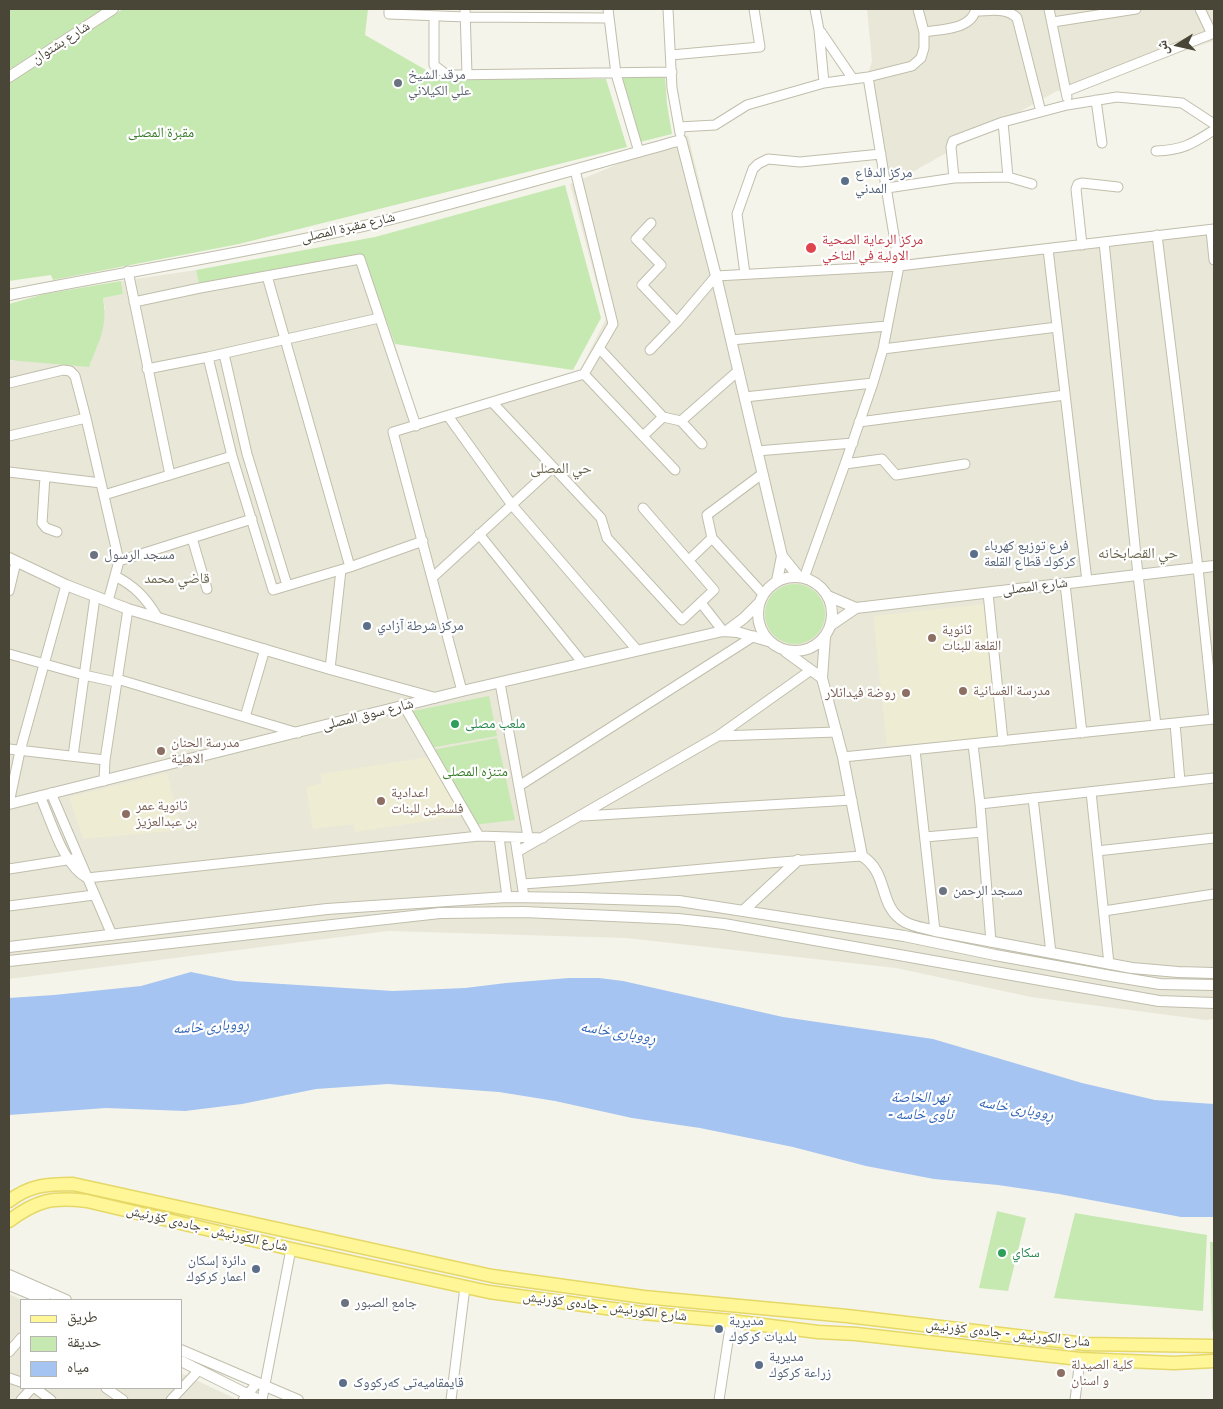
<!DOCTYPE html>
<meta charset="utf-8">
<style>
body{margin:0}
#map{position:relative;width:1223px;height:1409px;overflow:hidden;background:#f5f4ea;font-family:Signika,"Noto Naskh Arabic",sans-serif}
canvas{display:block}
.frame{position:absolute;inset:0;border:10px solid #494537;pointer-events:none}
.legend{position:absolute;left:20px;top:1299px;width:162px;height:90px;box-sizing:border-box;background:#fff;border:1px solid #b6b5af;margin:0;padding:6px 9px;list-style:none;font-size:15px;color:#494537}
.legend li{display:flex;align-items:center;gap:10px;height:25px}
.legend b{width:25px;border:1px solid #b6b5af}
.north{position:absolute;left:1153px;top:20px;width:50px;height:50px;-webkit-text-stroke:4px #fff;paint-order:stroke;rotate:260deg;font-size:14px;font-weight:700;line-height:20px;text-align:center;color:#494537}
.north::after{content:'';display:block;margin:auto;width:18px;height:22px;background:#494537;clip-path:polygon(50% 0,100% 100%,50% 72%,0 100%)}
</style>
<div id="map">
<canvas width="1223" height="1409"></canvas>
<div class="frame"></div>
<ul class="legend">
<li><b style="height:6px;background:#fff698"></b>طريق</li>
<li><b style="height:14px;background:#c6e9b2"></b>حديقة</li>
<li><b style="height:14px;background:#a6c4f1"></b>مياه</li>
</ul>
<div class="north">ش</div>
</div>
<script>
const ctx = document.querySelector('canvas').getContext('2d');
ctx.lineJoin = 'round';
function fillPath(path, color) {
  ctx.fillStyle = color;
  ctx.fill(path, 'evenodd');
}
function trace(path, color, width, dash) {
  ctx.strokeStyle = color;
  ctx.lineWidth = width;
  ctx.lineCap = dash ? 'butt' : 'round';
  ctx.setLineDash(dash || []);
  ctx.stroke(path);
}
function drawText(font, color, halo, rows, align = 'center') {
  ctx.font = font + ' Signika,"Noto Naskh Arabic",sans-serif';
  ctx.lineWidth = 4.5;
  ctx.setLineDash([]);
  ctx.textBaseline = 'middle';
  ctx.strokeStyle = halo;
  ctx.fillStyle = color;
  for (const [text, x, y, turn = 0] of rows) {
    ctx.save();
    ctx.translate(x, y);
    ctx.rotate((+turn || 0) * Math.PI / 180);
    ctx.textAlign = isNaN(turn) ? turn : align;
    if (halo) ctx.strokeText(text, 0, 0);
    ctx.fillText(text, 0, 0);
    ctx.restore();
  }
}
const residential = new Path2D(`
 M867 9H1214V41L1055 92 891 184 866 80 872 61Z
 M688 135 723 280 1214 224V1019L1206 1020 1031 997 896 968 626 938 388 931 9 979V360L14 361 105 309 103 298 123 294 121 281 196 270 199 284 364 257 395 344 419 421 579 372 606 319 570 184Z
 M9 1294 22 1300 21 1388H181V1373L238 1400H9Z`);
const education = new Path2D(`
 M984 604 998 737 887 746 873 616Z
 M428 757 462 816 355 832 353 824 313 829 306 787 322 783 320 774Z
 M167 773 182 830 83 839 69 797Z`);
const green = new Path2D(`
 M9 9H103L9 70Z
 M123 9H368L365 35 440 78 606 79 627 147 239 244 53 280 51 275 9 281V83Z
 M665 76 667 104 672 134 640 142 620 78Z
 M565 185 601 318 573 370 395 344 363 257 199 284 196 270 375 237Z
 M121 281 123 294 103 298C108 327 99 341 89 367L9 360V304L44 294Z
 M765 614a30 30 0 1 1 60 0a30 30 0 1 1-60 0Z
 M489 696 497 736 430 748 408 712Z
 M497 738 515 820 473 825 432 750Z
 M997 1211 1026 1218 1008 1291 979 1288Z
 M1075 1213 1207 1235 1203 1311 1054 1298Z
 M1210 1242H1214V1330L1212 1331Z`);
const water = new Path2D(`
 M191 972 235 981 393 991 465 988 506 983 569 978H599L623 981 783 1017 933 1039 1082 1083 1155 1100 1214 1104V1217H1181L1059 1194 998 1185 934 1179 866 1166 793 1147 700 1128 632 1118 555 1101 499 1092 388 1084 316 1089 242 1104 185 1111 106 1108 9 1115V998L54 995 141 986Z`);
const minor = new Path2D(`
 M389 9V14L466 17 608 18
 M465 9 467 74
 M608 9 616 74 639 152
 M668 9 672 88 680 133
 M815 9 819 30 824 83
 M1049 9 1067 97
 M1200 9 1212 34
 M976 11C990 11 1006 7 1017 18L1041 112
 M434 16V65L447 75 672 72
 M1053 22 1136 9
 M821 32 853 79
 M924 32C942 29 971 30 976 9
 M671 55 760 47 754 9
 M1067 91 1214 33
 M1096 100 1102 143
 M1003 122 1008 177
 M679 127 715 125 747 105 824 83 868 77 912 66 921 58 924 48V32L918 9
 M1156 151C1183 150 1192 144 1214 130
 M954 178 951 147 953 141 1003 122 1067 105 1117 97 1182 103 1214 124
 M887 188 954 178 1008 177 1032 184
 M651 223 636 239 661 265 642 285 677 322
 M1211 230 1214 260
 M1104 242 1138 575 1156 725
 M1082 245 1076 189 1078 184 1082 183 1118 187
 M1048 249 1087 581
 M128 271 170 475
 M745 274 737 214 753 169 758 164 768 159 800 162 881 154
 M267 276 350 567
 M134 302 200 288 360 259 416 426
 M731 340 887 326
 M599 348 663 417 681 421 702 444
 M883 349 1057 327
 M650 350 677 322 716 276 899 266 1214 229
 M224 354 247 454 287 585
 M208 357 232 456 273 590 350 567 423 541
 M147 369 208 357 379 318
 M584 374 675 470
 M9 383 63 370 70 371 75 376 86 418 119 561 108 601
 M745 397 873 383
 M492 402 601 518 607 538 682 620 714 590 643 508
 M448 416 512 505 637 650
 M681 421 738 371
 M859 422 1065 395
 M9 436 86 418
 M643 436 663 417
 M757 451 853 443
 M845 464 882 459 896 475 965 464
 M9 472 101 483
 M762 474 707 515 712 538 763 594
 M45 476 42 523 46 528 57 532
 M104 495 232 456
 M479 534 582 662
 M192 538 207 589
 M689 560 712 538
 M119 561 252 519
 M115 576C135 586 146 598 158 618
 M432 578 552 468
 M804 578 845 464 873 383 883 349 899 266 868 77
 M1065 584 1082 733
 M9 591 16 562
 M988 593 1003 741
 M701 603 723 631
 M9 654 84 675 116 682
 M330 669 341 570
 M117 679 298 733
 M500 683 529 842
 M462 691 393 432 584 374 613 324 575 170
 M404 706 479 836
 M245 717 265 649
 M1175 723 1180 782
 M718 736 837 732
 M973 744 980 804 991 942
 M9 749 105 760
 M915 750 935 931
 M73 756 95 597
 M843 757 1214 719 1198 568 1157 235
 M104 781 105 760 128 609
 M519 786 754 636
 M1091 792 1109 964
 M51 793 112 935
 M40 796C51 820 63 866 87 878L479 836 543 838
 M1033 798 1051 953
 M9 803 20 751 66 585
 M980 804 1214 778
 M583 816 852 800
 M499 837 507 897
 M925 837 982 832
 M515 838 524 897
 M1097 851 1214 838
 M517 852 718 736 811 670
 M9 869 73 859
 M522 884C635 877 749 863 862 856
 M9 906 94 895
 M1104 911 1214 894
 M9 1352 21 1338
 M9 1378 21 1382
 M35 1388 51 1400
 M106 1388 123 1400
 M21 1400 32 1388
 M171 1400 199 1370
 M243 1400 257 1383
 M262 1400 291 1249
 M451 1400 465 1287
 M719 1400 731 1321
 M1075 1400 1080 1359`);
const tertiary = new Path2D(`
 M9 77 113 9
 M9 295C128 271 249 253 368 225 473 199 577 169 681 140L716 276 782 556 799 577
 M9 558 66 585 128 609 330 669 435 698
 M758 614a37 37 0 1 1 74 0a37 37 0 1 1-74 0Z
 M777 581 782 556
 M828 596 856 608
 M831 625 856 608 1214 566
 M728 630 744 618 759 603
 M825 637 822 678 843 757 862 856C890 874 877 906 905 922 914 927 925 928 935 931L1132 968 1178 972 1214 973
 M786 652 822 678
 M9 804 462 691 723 631 737 632 768 641
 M744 910 798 860
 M9 947 327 909 507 897 580 898 679 901 904 936 995 955 1111 976 1160 984 1214 985
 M9 961 440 913 524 912 678 919 724 924 1159 1001 1214 1003
 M9 1275 66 1300
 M9 1285 45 1300
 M181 1350 298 1400
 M181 1361 259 1400`);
const primary = new Path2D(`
 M9 1201C30 1185 47 1184 73 1184L492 1276 644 1297 847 1316 1085 1344 1214 1346
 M9 1221C37 1200 52 1197 87 1201L291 1249 489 1292 642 1313 731 1321 818 1332 856 1334 1080 1359 1174 1363 1214 1361`);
const markers = [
 [398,83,5,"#6b7280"],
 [845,181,5,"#5c6f8a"],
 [811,248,6,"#e0444e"],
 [974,554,5,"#5c6f8a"],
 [94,555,5,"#6b7280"],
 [367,626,5,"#5c6f8a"],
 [932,638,5,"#8d6e63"],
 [963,691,5,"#8d6e63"],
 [906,693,5,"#8d6e63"],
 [455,724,5,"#2e9e5b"],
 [161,751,5,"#8d6e63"],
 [381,801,5,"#8d6e63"],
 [126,814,5,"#8d6e63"],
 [943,891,5,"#6b7280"],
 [1002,1253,5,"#2e9e5b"],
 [256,1269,5,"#5c6f8a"],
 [345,1303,5,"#6b7280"],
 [719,1329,5,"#5c6f8a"],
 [759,1365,5,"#5c6f8a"],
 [1061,1373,5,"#8d6e63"],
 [343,1383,5,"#5c6f8a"]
];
const streetNames = [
 ["شارع بشتوان",61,43,-33],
 ["شارع مقبرة المصلى",348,228,-13],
 ["شارع المصلى",1035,587,-7],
 ["شارع سوق المصلى",368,715,-14],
 ["شارع الكورنيش - جادەی کۆرنیش",207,1229,13],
 ["شارع الكورنيش - جادەی کۆرنیش",605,1307,7],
 ["شارع الكورنيش - جادەی کۆرنیش",1008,1334,6]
];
const worshipNames = [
 ["مرقد الشيخ",408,75],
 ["علي الكيلاني",408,91],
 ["مسجد الرسول",104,555],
 ["مسجد الرحمن",953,891],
 ["جامع الصبور",355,1303]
];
const parkNames = [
 ["مقبرة المصلى",161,133],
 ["متنزه المصلى",475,772]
];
const serviceNames = [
 ["مركز الدفاع",855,173],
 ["المدني",855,189],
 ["فرع توزيع كهرباء",984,546],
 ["كركوك قطاع القلعة",984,562],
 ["مركز شرطة آزادي",377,626],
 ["دائرة إسكان",246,1261,"right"],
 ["اعمار كركوك",246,1277,"right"],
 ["مديرية",729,1321],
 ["بلديات كركوك",729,1337],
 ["مديرية",769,1357],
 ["زراعة كركوك",769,1373],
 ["قایمقامیەتی کەرکووک",353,1383]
];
const healthNames = [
 ["مركز الرعاية الصحية",822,240],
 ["الاولية في التاخي",822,256]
];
const educationNames = [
 ["ثانوية",942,630],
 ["القلعة للبنات",942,646],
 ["مدرسة الغسانية",973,691],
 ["روضة فيدانلار",896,693,"right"],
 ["مدرسة الحنان",171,743],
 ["الاهلية",171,759],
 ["اعدادية",391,793],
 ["فلسطين للبنات",391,809],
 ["ثانوية عمر",136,806],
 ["بن عبدالعزيز",136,822],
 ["كلية الصيدلة",1071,1365],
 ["و اسنان",1071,1381]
];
const leisureNames = [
 ["ملعب مصلى",465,724],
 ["سكاي",1012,1253]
];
const neighbourhoodNames = [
 ["حي المصلى",561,469],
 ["حي القصابخانه",1138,554],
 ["قاضي محمد",177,579]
];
const waterNames = [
 ["ڕووباری خاسە",211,1027,-4],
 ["ڕووباری خاسە",618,1033,9],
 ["نهر الخاصة",920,1098],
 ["- ئاوی خاسە",920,1115],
 ["ڕووباری خاسە",1016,1109,10]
];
fillPath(residential, '#e9e7d8');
fillPath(education, '#eeecd3');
fillPath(green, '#c6e9b2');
fillPath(water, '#a6c4f1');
trace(minor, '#c1beac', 11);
trace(tertiary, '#c1beac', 12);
trace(primary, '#e5d867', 15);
trace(minor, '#fff', 9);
trace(tertiary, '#fff', 10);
trace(primary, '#fff698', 12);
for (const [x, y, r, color] of markers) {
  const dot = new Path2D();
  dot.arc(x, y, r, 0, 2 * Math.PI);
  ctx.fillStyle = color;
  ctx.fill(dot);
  trace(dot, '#fff', 2);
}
drawText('14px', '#494537', '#fff', streetNames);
drawText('14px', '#5b616d', '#fff', worshipNames, 'left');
drawText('14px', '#387c29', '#fff', parkNames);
drawText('14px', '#4e5e75', '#fff', serviceNames, 'left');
drawText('14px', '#be3a42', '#fff', healthNames, 'left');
drawText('14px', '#785e54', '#fff', educationNames, 'left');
drawText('14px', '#27864d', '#fff', leisureNames, 'left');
drawText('15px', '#6c664e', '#fff', neighbourhoodNames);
drawText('italic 15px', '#2e63b7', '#fff', waterNames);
</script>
